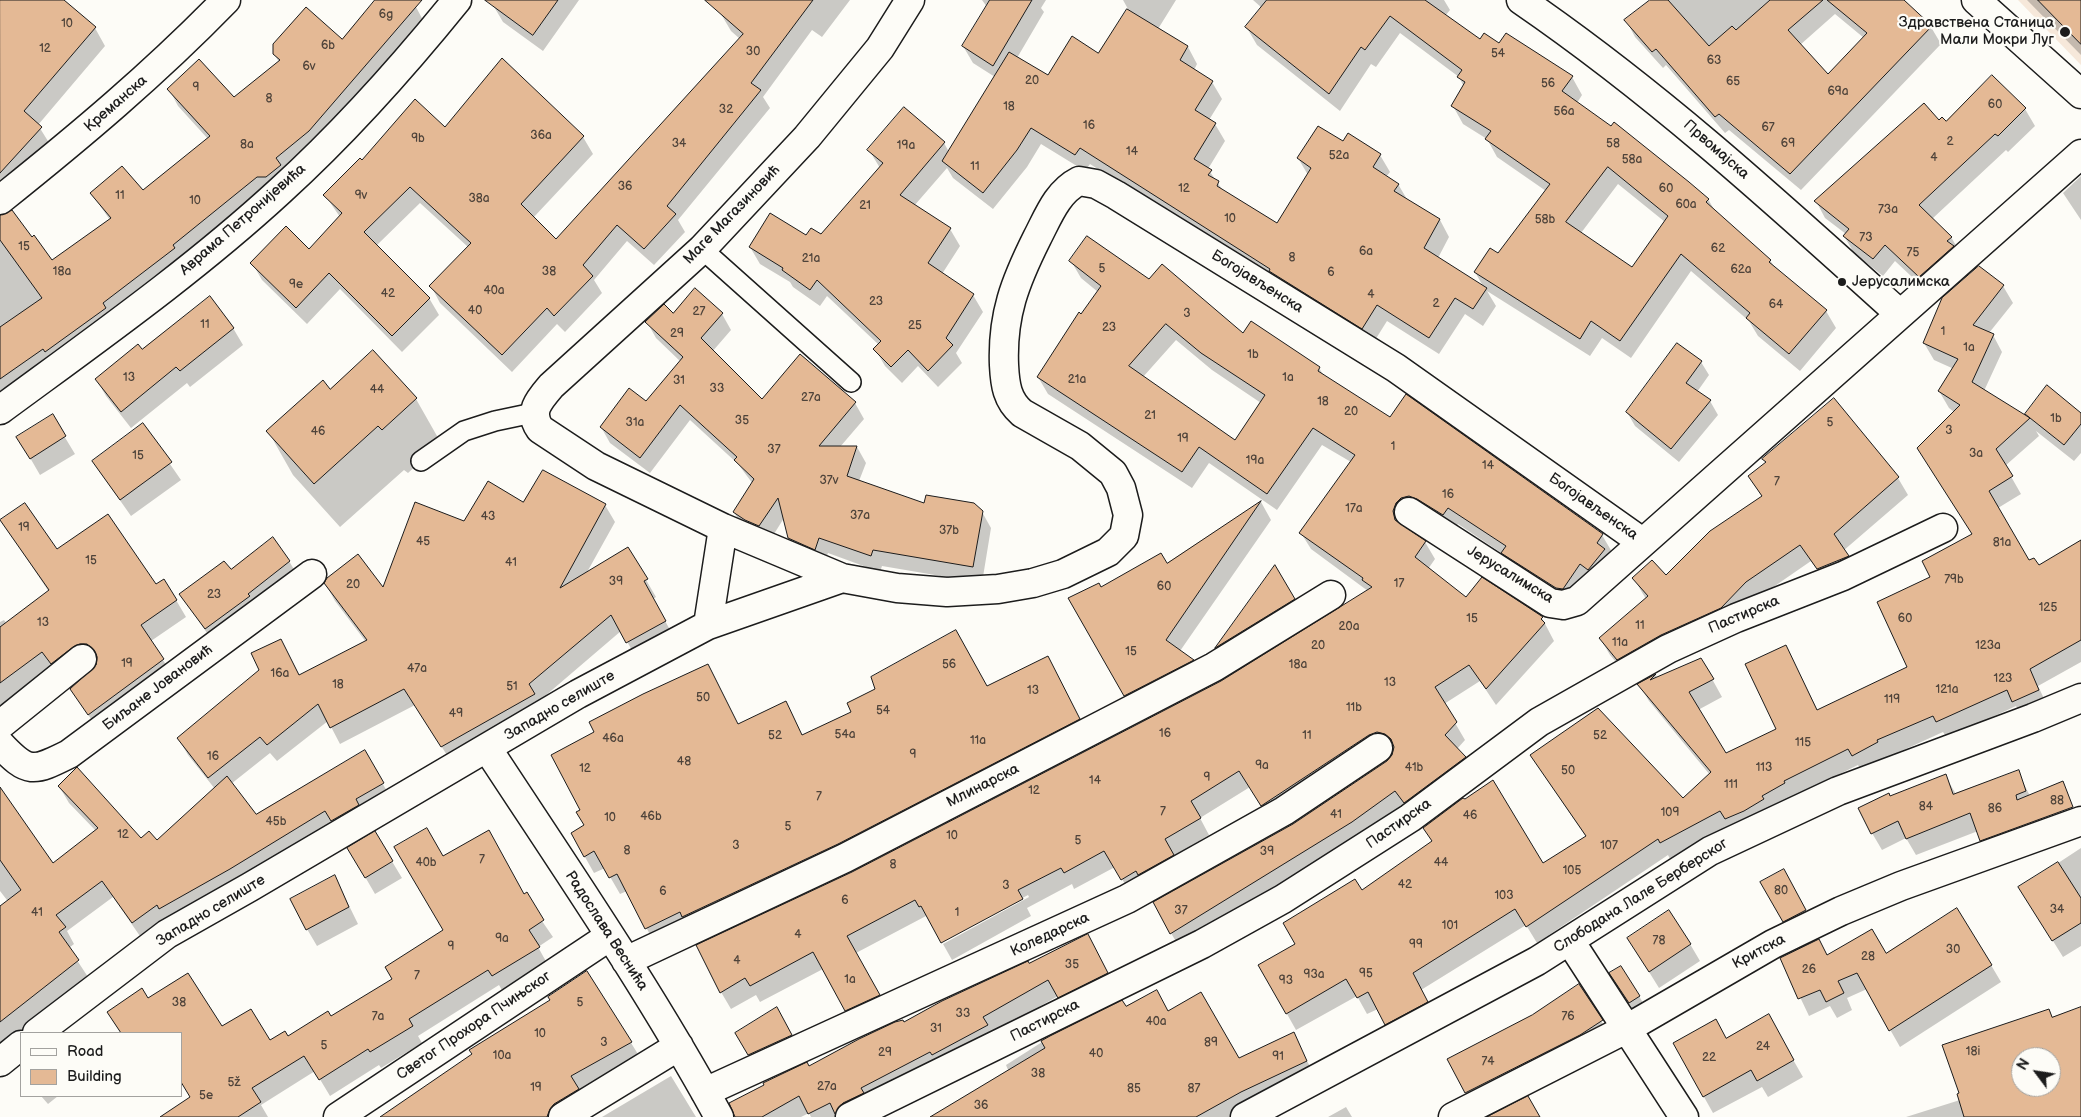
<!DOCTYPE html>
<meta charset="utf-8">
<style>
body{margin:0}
#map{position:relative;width:2081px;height:1117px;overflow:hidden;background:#fdfcf7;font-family:"Balsamiq Sans",sans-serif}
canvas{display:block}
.legend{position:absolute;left:20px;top:1032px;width:162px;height:65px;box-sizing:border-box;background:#fdfcf7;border:1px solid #a3a29f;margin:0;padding:6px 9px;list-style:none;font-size:15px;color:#1c1c1c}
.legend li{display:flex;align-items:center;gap:10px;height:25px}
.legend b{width:25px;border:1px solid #a3a29f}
.north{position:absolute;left:2011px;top:1047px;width:50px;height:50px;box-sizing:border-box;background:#fdfcf7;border:1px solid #a3a29f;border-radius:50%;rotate:301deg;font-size:14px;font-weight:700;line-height:20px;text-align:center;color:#1c1c1c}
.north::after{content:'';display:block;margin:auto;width:18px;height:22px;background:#1c1c1c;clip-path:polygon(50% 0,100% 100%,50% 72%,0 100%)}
</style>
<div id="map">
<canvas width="2081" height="1117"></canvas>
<ul class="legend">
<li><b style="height:6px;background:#fdfcf7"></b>Road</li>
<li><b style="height:14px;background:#e4b995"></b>Building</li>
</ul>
<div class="north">N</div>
</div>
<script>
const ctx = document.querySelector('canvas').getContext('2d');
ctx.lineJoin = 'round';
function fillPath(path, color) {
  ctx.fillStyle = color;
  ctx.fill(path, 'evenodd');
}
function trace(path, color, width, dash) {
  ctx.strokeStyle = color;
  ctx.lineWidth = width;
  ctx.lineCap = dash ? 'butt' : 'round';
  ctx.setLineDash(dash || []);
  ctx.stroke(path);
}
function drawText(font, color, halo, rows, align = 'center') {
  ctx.font = font + ' "Balsamiq Sans",sans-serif';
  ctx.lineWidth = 4.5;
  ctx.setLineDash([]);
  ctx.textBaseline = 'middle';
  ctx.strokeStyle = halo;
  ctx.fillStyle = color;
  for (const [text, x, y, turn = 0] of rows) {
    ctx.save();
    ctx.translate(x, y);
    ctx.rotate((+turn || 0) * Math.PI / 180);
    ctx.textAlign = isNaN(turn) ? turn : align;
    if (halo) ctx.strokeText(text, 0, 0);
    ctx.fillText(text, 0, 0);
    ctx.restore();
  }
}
const built = new Path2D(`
 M2018 0H2081V65Z`);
const shadow = new Path2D(`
 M0 0H62L95 28 105 46 38 125 51 146 0 199Z
 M376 0H407L416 7 425 24 319 148 0 402V225L52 262 110 220 91 193 142 191 208 139 178 106 169 89 234 99 279 62 274 54 342 41Z
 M497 0H579L543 51 503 22 493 5Z
 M731 0H850L822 37 812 30 763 97 770 108 678 220 685 232 654 265 627 241 594 280 602 293 565 332 557 324 512 372 440 303 431 286 468 247 420 203 376 246 429 298 439 315 402 352 340 289 307 324 262 280 252 263 309 250 340 217 325 195 362 162 445 129 502 60 583 137 593 154 533 218 556 241 740 39 731 31 721 14Z
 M982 0H1046L1041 8 1044 12 1017 58 1048 77 1099 55 1128 9 1123 0H1176L1158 29 1188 47 1197 64 1194 70 1212 82 1222 99 1209 120 1215 124 1225 141 1208 169 1224 192 1277 225 1308 175 1298 158 1343 143 1380 155 1390 172 1386 177 1398 184 1408 201 1440 220 1449 237 1438 258 1484 288 1475 272 1498 255 1546 191 1497 157 1487 139 1463 124 1453 106 1464 87 1459 77 1400 33 1376 67 1371 64 1340 111 1257 45 1247 28 1262 8 1253 0H1444L1450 10 1445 16 1481 41 1500 44 1572 77 1582 95 1577 103 1708 199 1715 211 1770 260 1775 268 1826 311 1836 328 1800 371 1758 336 1749 321 1691 271 1631 358 1602 338 1590 356 1487 291 1496 306 1483 326 1465 314 1439 354 1387 321 1372 345 1090 164 1085 171 1041 144 1027 167 993 209 953 178 947 168 914 206 950 229 960 246 942 274 973 295 983 312 956 353 962 363 938 387 918 366 902 383 885 366 875 349 879 345 827 296 820 306 793 287 790 282 760 264 750 247 806 236H821L880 168 869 150 944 143 949 152 995 77 973 63 963 46 987 7ZM1618 184 1665 222 1632 269 1581 233Z
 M1652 0H1902L1931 27 1941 44 1801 190 1729 130 1725 133 1666 65 1663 68 1635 37 1626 20ZM1835 14 1864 38 1828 76 1800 45Z
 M2027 0H2081V55Z
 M2025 109 2035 126 2008 152 2006 150 1932 219 1951 237 1961 254 1929 293 1895 261 1883 276 1854 253 1844 236 1846 234 1825 218 1816 201 1938 122Z
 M2081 176V220L2063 193Z
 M1071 261 1149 281 1244 335 1319 368 1324 376 1391 419 1602 535 1612 552 1572 606 1512 570 1503 554 1458 524 1453 531 1405 520 1403 527 1425 542 1435 559 1428 569 1467 599 1542 618 1554 641 1496 705 1480 681 1444 704 1465 740 1457 749 1465 757 1475 774 1181 950 1171 933 1293 825 1388 762 1394 750 1388 749 1271 822 1250 787 1200 818 1209 835 1174 856 1182 872 1132 896 1115 867 1074 889 1072 884 1027 908 1031 916 952 960 943 944 1029 897 1028 895 942 942 926 916 856 953 888 1012 855 1027 823 969 760 1002 756 995 731 1009 721 992 853 873 1222 682 1368 591 1311 549 1301 533 1351 462 1322 445 1277 510 1209 463 1192 488 1048 394 1038 377 1098 292 1081 278ZM1176 340 1212 370 1261 403 1235 442 1143 377Z
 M1979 267 2003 286 2013 303 1989 333 1993 335 2002 352 1984 391 2029 419 2026 414H2081V453L2074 461 2036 431 2039 436 2005 466 2021 494 1998 508 2029 562 2038 567 2081 542V662L2038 686 2048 707 2023 718 2016 706 1947 738 1943 732 1886 758 1887 760 1862 772 1858 765 1731 827 1670 859 1668 855 1537 943 1526 925 1421 990 1436 1019 1396 1041 1378 1009 1367 1014 1357 996 1296 1030 1260 966 1297 945 1362 892 1432 841 1425 828 1543 865 1586 837 1542 772 1682 800 1710 775 1649 701 1639 685 1656 675 1657 678 1701 659 1722 697 1698 710 1726 755 1777 730 1786 646 1818 711 1909 668 1932 578 1973 535 1954 412 1949 408 1939 391 1954 369 1934 360 1924 343Z
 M695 290 722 314 731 330 712 352 762 401 855 403 864 419 840 447H857L866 463 859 481 925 505 982 512 991 528 982 583 882 566 880 572 828 553 824 565 799 555 789 538 784 518 769 542 743 528 734 512 753 484 738 464 690 420 650 473 610 443 601 427 646 402 681 362 656 338 647 322 674 315Z
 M233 328 243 345 190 387 187 383 131 428 106 396 96 379 141 350Z
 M1701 362 1709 375 1697 392 1710 401 1718 415 1679 462 1635 426 1627 412Z
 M330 390 416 399 441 443 408 473 404 470 340 527 293 475 268 431Z
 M52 416 75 454 40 475 18 437Z
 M143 425 181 480 131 516 93 462Z
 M1763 459 1898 478 1908 495 1843 551 1857 573 1828 586 1811 561 1756 599 1628 676 1610 655 1600 638 1646 599 1634 579 1666 577 1762 497 1749 476 1766 464Z
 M1261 502 1271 520 1180 651 1193 660 1203 677 1135 712 1070 599 1167 565Z
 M523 504 605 505 615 522 586 574 628 549 656 597 653 599 675 639 637 659 621 631 538 702 452 763 415 705 340 744 328 721 277 761 270 753 231 784 256 815 364 751 392 800 142 939 113 897 67 931 74 944 69 948 88 977 0 1047V911L10 904 0 891V790L53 864 96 831 69 803 59 786 141 840 157 841 215 789 188 755 178 738 261 671 281 640 300 676 366 642 335 601 325 583 383 590 465 522Z
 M2 521 57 551 156 586 176 600 186 617 151 641 173 676 99 731 71 689 98 666V661L90 660 0 708V622L4 620 7 624 49 592Z
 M289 561 299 578 215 645 181 594 231 571Z
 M1275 568 1304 616 1226 664 1217 648Z
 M1048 657 1088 736 656 946 627 891 620 894 605 868 594 873 572 834 586 826 582 810 596 732 708 666 738 725 786 703 803 736 987 688Z
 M2018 772 2030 796 2066 802 2077 826 1991 857 1978 831 1916 855 1906 838 1882 850 1872 833 1890 797 1945 776 1956 794Z
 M375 833 402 878 375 894 349 849Z
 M2081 848V946L2063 957 2020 888Z
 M443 858 524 895 553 937 538 947 548 965 503 992 499 985 418 1036 422 1043 381 1068 379 1065 330 1096 315 1071 261 1105 268 1117H176L192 1097 181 1033H121L108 1012 148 1000 221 1028 269 1042 288 1038 330 1018 394 979 445 930Z
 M335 877 358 924 317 946 307 929Z
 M1793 887 1815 928 1793 938 1784 921Z
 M1628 938 1690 944 1700 961 1659 988Z
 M1819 940 1828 956 1886 954 1991 965 2001 982 1900 1047 1867 989 1847 998 1852 1010 1837 1018 1830 1006 1809 1016 1782 959Z
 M1097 952 1116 990 1068 1014 1058 996 992 1034 858 1117H811L809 1113 801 1117H736L808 1067 1029 965Z
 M587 972 641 1059 570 1117H382L552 1001Z
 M1621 990 1639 996 1649 1013 1639 1019Z
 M1125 1008 1169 1013 1239 1059 1293 1034 1316 1078 1242 1117H932L1008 1070 1006 1065 1050 1037Z
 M2081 1008V1117H1906L1960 1100 2049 1010 2053 1018ZM2021 1057H2051V1087H2021Z
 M776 1009 800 1052 758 1072 737 1033Z
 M1768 1016 1803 1077 1768 1097 1762 1087 1713 1113 1704 1097 1726 1040Z
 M1601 1021 1611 1037 1476 1110 1449 1059Z
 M671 1076 696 1117H602Z
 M41 1096H58L48 1104Z
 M1346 1107 1352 1117H1328Z`);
const building = new Path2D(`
 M0 0H64L96 27 24 111 42 127 0 173Z
 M375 0H422L309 131 276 158 281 165 266 177H257L173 245 175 248 103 303 106 308 45 352 43 349 0 379V327L42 298 0 240V215L12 210 32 237 34 235 52 260 111 218 90 193 122 166 143 190 210 136 167 89 199 59 234 97 280 60 273 54V44L306 7 342 39Z
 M485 0H558L533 35Z
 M705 0H813L751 83 761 90 667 206 676 214 644 249 617 225 583 265 593 276 554 316 547 308 502 355 429 286 471 243 410 187 364 232 430 298 392 336 329 273 296 308 250 263 286 226 309 249 342 213 323 195 360 158 362 160 415 99 445 127 502 58 584 136 521 204 556 239 743 34Z
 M990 0H1032L993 66 962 46Z
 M1267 0H1425L1480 39 1484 33 1499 43 1506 33 1573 76 1562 91 1611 126 1614 122 1689 182 1709 199 1706 202 1771 260 1769 262 1827 310 1789 354 1746 318 1750 313 1681 254 1620 341 1591 321 1580 339 1474 272 1490 248 1498 253 1550 184 1485 139 1491 131 1451 106 1465 82 1457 77 1462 70 1390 16 1365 50 1361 47 1329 94 1245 27ZM1608 167 1668 216 1632 267 1566 222Z
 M1650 0H1668L1709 46 1732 26 1736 30 1770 0H1823L1788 30 1828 74 1867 33 1827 0H1904L1932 26 1790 174 1719 114 1715 117 1656 49 1652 52 1624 20Z
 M2038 0H2081V44Z
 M1127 9 1188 46 1180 60 1213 81 1195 110 1216 123 1194 159 1212 170 1208 175 1219 181 1217 186 1277 223 1311 168 1297 158 1318 126 1343 141 1348 133 1381 154 1373 167 1399 184 1394 191 1440 219 1424 248 1487 288 1473 309 1455 298 1429 338 1377 305 1362 329 1269 271 1270 269 1080 148 1075 155 1031 128 1017 150 983 193 942 161 1009 52 1048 75 1072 36 1098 53Z
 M1992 75 2026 108 1998 136 1995 134 1919 205 1952 237 1947 241 1954 246 1919 277 1885 245 1873 259 1843 236 1849 229 1814 201 1924 103 1939 120 1942 117 1946 121Z
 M904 107 945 142 900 195 951 228 928 263 974 294 946 338 953 345 928 371 908 350 891 367 873 349 881 341 817 280 810 290 782 270 783 268 749 247 770 213 806 235 811 228 821 234 883 163 867 150Z
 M1087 236 1149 279 1162 264 1243 333 1251 321 1320 367 1318 371 1390 417 1406 394 1603 534 1597 543 1605 549 1588 570 1580 564 1563 589 1556 588 1501 553 1506 546 1448 508 1443 515 1417 499 1409 496 1401 498 1396 503 1393 511 1395 520 1426 541 1415 557 1466 597 1482 577 1543 617 1541 619 1545 623 1486 689 1469 665 1435 687 1457 722 1445 735 1466 757 1404 803 1395 791 1352 822 1170 934 1153 902 1293 824 1387 761 1392 755 1394 747 1391 739 1385 734 1377 732 1369 735 1261 806 1239 771 1191 801 1201 818 1165 839 1174 855 1138 875 1136 871 1121 880 1104 851 1064 873 1061 868 1018 890 1023 899 941 943 921 906 919 907 915 900 847 936 880 995 845 1011 813 952 750 986 745 978 720 993 696 945 852 872 1221 681 1372 587 1362 580 1363 578 1299 533 1355 455 1313 428 1267 494 1199 447 1182 472 1037 377 1079 312 1081 314 1101 286 1069 261ZM1166 324 1201 353 1265 395 1235 440 1129 366Z
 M1979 266 2004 285 1973 325 1994 334 1972 382 2030 418 1996 449 2013 476 1989 491 2029 560 2034 558 2039 565 2081 540V640L2030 669 2039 690 2012 702 2007 690 1936 722 1933 716 1877 740 1878 742 1852 756 1848 749 1784 781 1785 783 1762 796 1764 799 1744 811 1725 819 1720 811 1660 843 1658 839 1526 927 1515 909 1413 973 1428 1002 1385 1025 1368 992 1357 998 1346 979 1286 1014 1258 965 1295 944 1283 923 1355 879 1362 890 1432 841 1423 828 1463 798 1465 799 1493 780 1543 863 1586 836 1530 755 1598 708 1683 798 1711 772 1637 684 1656 674 1650 680 1701 658 1714 679 1689 692 1726 753 1776 729 1745 664 1786 645 1817 710 1907 667 1877 602 1930 577 1922 561 1972 534 1917 448 1960 405 1938 391 1958 359 1923 343 1942 298Z
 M695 288 723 313 701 338 762 399 800 354 856 402 819 446H857L847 476 924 503 926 495 974 503 983 511 973 567 873 550 871 556 819 538 815 550 788 538 778 498 759 526 745 520 733 512 754 479 734 460 737 457 680 405 640 458 600 427 629 388 646 401 683 357 645 322 664 304 673 313Z
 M210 296 234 328 180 371 176 367 121 412 95 379 138 344 142 349Z
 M1677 343 1702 361 1686 383 1711 400 1671 449 1626 412Z
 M373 350 417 398 382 430 378 426 314 484 266 431 323 380 330 389Z
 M2047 385 2081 413V424L2064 445 2025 414Z
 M1834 398 1899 477 1834 534 1849 556 1817 569 1800 545 1746 582 1721 608 1661 635 1617 660 1599 638 1648 596 1632 578 1652 560 1666 575 1710 531 1762 496 1748 476 1766 462 1762 459Z
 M53 414 66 436 30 459 16 437Z
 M143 423 172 462 120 500 92 461Z
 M543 470 606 504 560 588 628 547 648 579 644 581 666 621 626 643 611 615 529 684 535 694 441 747 404 689 330 728 318 704 267 745 260 737 208 778 177 738 259 670 251 653 281 639 299 675 367 640 324 583 327 578 358 554 383 587 415 502 464 521 488 481 523 502Z
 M1261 501 1166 640 1194 660 1124 696 1068 598 1099 583 1101 587 1161 553 1167 563Z
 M25 503 57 549 108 514 156 584 164 579 177 600 141 625 164 659 88 715 70 689 96 665 97 657 94 650 87 644H80L73 647 51 664 42 652 0 683V627L49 590 0 520Z
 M273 537 290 561 248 594 250 596 205 629 179 594 224 561 231 569Z
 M1275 565 1295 599 1215 648Z
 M956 630 987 686 1048 656 1080 719 838 844 682 917 680 912 645 929 617 874 609 878 594 851 584 857 571 833 584 825 576 812 580 810 551 755 594 732 589 722 643 694 708 664 738 724 786 701 802 735 851 712 847 703 875 689 871 677Z
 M365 750 384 783 356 799 359 805 331 821 325 811 230 869 159 909 157 905 132 923 102 881 56 915 66 927 59 932 79 960 0 1022V906L21 890 0 860V787L53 863 98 828 58 786 77 767 141 838 149 831 157 840 227 776 256 814Z
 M2019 770 2026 791 2016 795 2017 800 2063 781 2073 807 1980 841 1970 813 1906 839 1898 821 1871 834 1858 808 1889 793 1890 796 1946 774 1953 794Z
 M427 828 443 856 489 830 524 894 527 892 544 920 529 930 540 947 492 976 488 970 409 1019 413 1026 370 1052 368 1049 319 1080 304 1056 252 1088 261 1102 238 1117H160L190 1097 181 1082V1033H121L107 1012 142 988 148 998 188 973 222 1026 251 1009 270 1040 285 1031 288 1036 328 1011 331 1016 392 979 385 967 443 930 394 847Z
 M375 831 393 861 365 878 347 848Z
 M2058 862 2081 898V923L2052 941 2018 887Z
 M1784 869 1806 910 1783 922 1760 882Z
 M335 875 349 907 306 930 290 899Z
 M1957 908 1992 965 1889 1031 1857 973 1838 981 1844 993 1826 1002 1820 990 1798 999 1780 958 1819 939 1827 955 1872 929 1886 953Z
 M1669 910 1691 944 1649 972 1627 938Z
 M1088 934 1108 973 1058 998 1048 980 983 1017 988 1025 932 1055 930 1052 861 1088 864 1093 843 1103 835 1114 830 1103 808 1114 799 1096 762 1117H735L729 1103 764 1085 763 1083 807 1062 809 1066 859 1039 895 1022 903 1020 904 1022 942 1001 1028 961 1029 963Z
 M1621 966 1640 996 1629 1003 1609 973Z
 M587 971 632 1042 571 1076 579 1089 554 1104 550 1109 547 1117H380L472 1054 469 1050 550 1000 548 997Z
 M1579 984 1603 1020 1580 1035 1465 1093 1447 1059 1532 1015Z
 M1157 990 1168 1011 1201 992 1239 1058 1294 1032 1307 1061 1241 1092 1196 1117H930L1045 1048 1041 1041 1050 1036 1122 1000 1126 1006Z
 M777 1007 792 1035 748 1055 735 1033Z
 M2081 1007V1117H1964L1957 1094 1959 1093 1942 1045 2049 1009 2052 1017ZM2021 1057H2051V1087H2021Z
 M1769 1014 1794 1060 1757 1081 1751 1070 1703 1097 1673 1043 1716 1019 1726 1038Z
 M1528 1096 1540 1117H1487Z`);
const service = new Path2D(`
 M702 249 851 382
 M421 461 464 431 495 421 533 413`);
const minor = new Path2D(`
 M1521 0C1658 94 1777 203 1900 314
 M1976 0 2081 94
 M0 200C80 136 154 74 226 0
 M0 410C95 340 193 271 280 191 345 132 402 68 457 0
 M1409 512 1550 603 1563 605 1577 601 2081 154
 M842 578 723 528 596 466 540 429C528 412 539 400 551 386L702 249 807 137 880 48 910 0
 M708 625 723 528
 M0 725 82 659
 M0 744C28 774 33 772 69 754L312 574
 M487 748C567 870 649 989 719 1117
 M1570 941 1684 1117
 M626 961 845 858 1214 667 1331 595
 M37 1033 167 934 250 887 578 694 708 625 842 578 897 588 947 592 998 589 1033 583 1063 574 1108 552 1124 536 1128 515 1121 488 1113 473 1080 446 1022 413C1007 400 1005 385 1004 365 1002 315 1015 282 1037 238 1048 217 1057 192 1079 181L1096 184 1116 195 1396 368 1642 542
 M0 1062 21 1045
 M705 1092 1127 899 1284 811 1378 748
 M338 1117 610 936
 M563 1117 679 1046
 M850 1117 1202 944 1283 899 1410 818 1539 722 1668 649 1736 618 1843 576 1943 528
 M1245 1117 1537 961 1710 851 1838 791 2033 718 2081 698
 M1453 1117 1628 1028 1773 944 1841 911 1901 886 2081 821`);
const markers = [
 [2065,32,6,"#1c1c1c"],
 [1842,282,5,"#1c1c1c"]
];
const numberNames = [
 ["6g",386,15],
 ["10",67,24],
 ["6b",328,46],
 ["12",45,49],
 ["30",753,52],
 ["54",1498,54],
 ["63",1714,61],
 ["6v",309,67],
 ["20",1032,81],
 ["65",1733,82],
 ["56",1548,84],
 ["9",196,88],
 ["69a",1838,92],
 ["8",269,99],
 ["60",1995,105],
 ["18",1009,107],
 ["32",726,110],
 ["56a",1564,112],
 ["16",1089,126],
 ["67",1768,128],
 ["36a",541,136],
 ["9b",418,139],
 ["2",1950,142],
 ["34",679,144],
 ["58",1613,144],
 ["69",1788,144],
 ["8a",247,145],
 ["19a",906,146],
 ["14",1132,152],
 ["52a",1339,156],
 ["4",1934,158],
 ["58a",1632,160],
 ["11",975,167],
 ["36",625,187],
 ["12",1184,189],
 ["60",1666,189],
 ["11",120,196],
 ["9v",361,196],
 ["38a",479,199],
 ["10",195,201],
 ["60a",1686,205],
 ["21",865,206],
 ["73a",1888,210],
 ["10",1230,219],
 ["58b",1545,220],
 ["73",1866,238],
 ["15",24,247],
 ["62",1718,249],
 ["6a",1366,252],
 ["75",1913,253],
 ["8",1292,258],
 ["21a",811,259],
 ["5",1102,269],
 ["62a",1741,270],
 ["18a",62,272],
 ["38",549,272],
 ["6",1331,273],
 ["9e",296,285],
 ["40a",494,291],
 ["42",388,294],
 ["4",1371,295],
 ["23",876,302],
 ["2",1436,304],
 ["64",1776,305],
 ["40",475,311],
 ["27",699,312],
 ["3",1187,314],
 ["11",205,325],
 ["25",915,326],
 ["23",1109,328],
 ["1",1943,332],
 ["29",677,334],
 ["1a",1969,348],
 ["1b",1253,355],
 ["13",129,378],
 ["1a",1288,378],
 ["21a",1077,380],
 ["31",679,381],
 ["33",717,389],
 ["44",377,390],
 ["27a",811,398],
 ["18",1323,402],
 ["20",1351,412],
 ["21",1150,416],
 ["1b",2056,419],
 ["35",742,421],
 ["31a",635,423],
 ["5",1830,423],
 ["3",1949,431],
 ["46",318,432],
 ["19",1183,439],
 ["1",1393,447],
 ["37",774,450],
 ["3a",1976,454],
 ["15",138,456],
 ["19a",1255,461],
 ["14",1488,466],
 ["37v",829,481],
 ["7",1777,482],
 ["16",1448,495],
 ["17a",1354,509],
 ["37a",860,516],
 ["43",488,517],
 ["19",24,528],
 ["37b",949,531],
 ["45",423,542],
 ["81a",2002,543],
 ["15",91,561],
 ["41",511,563],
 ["79b",1954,580],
 ["39",616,582],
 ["17",1399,584],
 ["20",353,585],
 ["60",1164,587],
 ["23",214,595],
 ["125",2048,608],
 ["15",1472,619],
 ["60",1905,619],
 ["13",43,623],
 ["11",1640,626],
 ["20a",1349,627],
 ["11a",1620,643],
 ["20",1318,646],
 ["123a",1988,646],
 ["15",1131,652],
 ["19",127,664],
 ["56",949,665],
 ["18a",1298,665],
 ["47a",417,669],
 ["16a",280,674],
 ["123",2003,679],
 ["13",1390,683],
 ["18",338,685],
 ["51",512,687],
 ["121a",1947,690],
 ["13",1033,691],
 ["50",703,698],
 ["119",1892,700],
 ["11b",1354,708],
 ["54",883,711],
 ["49",456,714],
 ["16",1165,734],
 ["54a",845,735],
 ["52",775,736],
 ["11",1307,736],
 ["52",1600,736],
 ["46a",613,739],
 ["11a",978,741],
 ["115",1803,743],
 ["9",913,755],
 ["16",213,757],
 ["48",684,762],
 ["9a",1262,766],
 ["41b",1414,768],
 ["113",1764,768],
 ["12",585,769],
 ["50",1568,771],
 ["9",1207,778],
 ["14",1095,781],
 ["111",1731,785],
 ["12",1034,791],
 ["7",819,797],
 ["88",2057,801],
 ["84",1926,807],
 ["86",1995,809],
 ["7",1163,812],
 ["109",1670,813],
 ["41",1336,815],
 ["46",1470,816],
 ["46b",651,817],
 ["10",610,818],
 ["45b",276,822],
 ["5",788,827],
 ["12",123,835],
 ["10",952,836],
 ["5",1078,841],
 ["3",736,846],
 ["107",1609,846],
 ["8",627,851],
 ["39",1267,852],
 ["7",482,860],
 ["40b",426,863],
 ["44",1441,863],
 ["8",893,865],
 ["105",1572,871],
 ["42",1405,885],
 ["3",1006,886],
 ["80",1781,891],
 ["6",663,892],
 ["103",1504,896],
 ["6",845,901],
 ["34",2057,910],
 ["37",1181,911],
 ["41",37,913],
 ["1",957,913],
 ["101",1450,926],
 ["4",798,935],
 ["9a",502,939],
 ["78",1659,941],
 ["99",1416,945],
 ["9",451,947],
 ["30",1953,950],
 ["28",1868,957],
 ["4",737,961],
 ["35",1072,965],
 ["26",1809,970],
 ["95",1366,974],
 ["93a",1314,975],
 ["7",417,976],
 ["1a",850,980],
 ["93",1286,981],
 ["38",179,1003],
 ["5",580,1003],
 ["33",963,1014],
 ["7a",378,1017],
 ["76",1568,1017],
 ["40a",1156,1022],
 ["31",936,1029],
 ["10",540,1034],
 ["3",604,1043],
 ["89",1211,1043],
 ["5",324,1046],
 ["24",1763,1047],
 ["18i",1973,1052],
 ["29",885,1053],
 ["40",1096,1054],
 ["10a",502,1056],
 ["91",1278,1057],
 ["22",1709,1058],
 ["74",1488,1062],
 ["38",1038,1074],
 ["5ž",234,1083],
 ["27a",827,1087],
 ["19",536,1088],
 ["85",1134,1089],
 ["87",1194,1089],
 ["5e",206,1096],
 ["36",981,1106]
];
const poiNames = [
 ["Здравствена Станица",2054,23],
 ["Мали Мокри Луг",2054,40],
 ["Јерусалимска",1852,282,"left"]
];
const streetNames = [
 ["Креманска",116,104,-41],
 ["Првомајска",1716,150,41],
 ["Маге Магазиновић",732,215,-46],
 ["Аврама Петронијевића",243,220,-41],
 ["Богојављенска",1257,282,32],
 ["Богојављенска",1593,507,35],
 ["Јерусалимска",1510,575,31],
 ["Пастирска",1744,615,-23],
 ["Биљане Јовановић",158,688,-37],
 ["Западно селиште",560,706,-30],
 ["Млинарска",983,786,-27],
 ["Пастирска",1399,824,-35],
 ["Слободана Лале Берберског",1641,896,-32],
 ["Западно селиште",211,911,-31],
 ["Радослава Веснића",606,931,57],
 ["Коледарска",1050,935,-25],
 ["Критска",1759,952,-28],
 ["Пастирска",1045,1021,-27],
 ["Светог Прохора Пчињског",474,1026,-34]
];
fillPath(built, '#f6e8da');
fillPath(shadow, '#0003');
fillPath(building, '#e4b995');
trace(building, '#1c1c1c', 1);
trace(service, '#1c1c1c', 22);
trace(minor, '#1c1c1c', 31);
trace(service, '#fdfcf7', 19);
trace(minor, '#fdfcf7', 28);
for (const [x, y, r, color] of markers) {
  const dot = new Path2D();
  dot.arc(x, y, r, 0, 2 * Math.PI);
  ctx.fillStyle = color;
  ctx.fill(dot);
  trace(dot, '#fdfcf7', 2);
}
drawText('12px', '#4e433a', null, numberNames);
drawText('15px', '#1c1c1c', '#fdfcf7', poiNames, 'right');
drawText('15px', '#1c1c1c', '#fdfcf7', streetNames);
</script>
